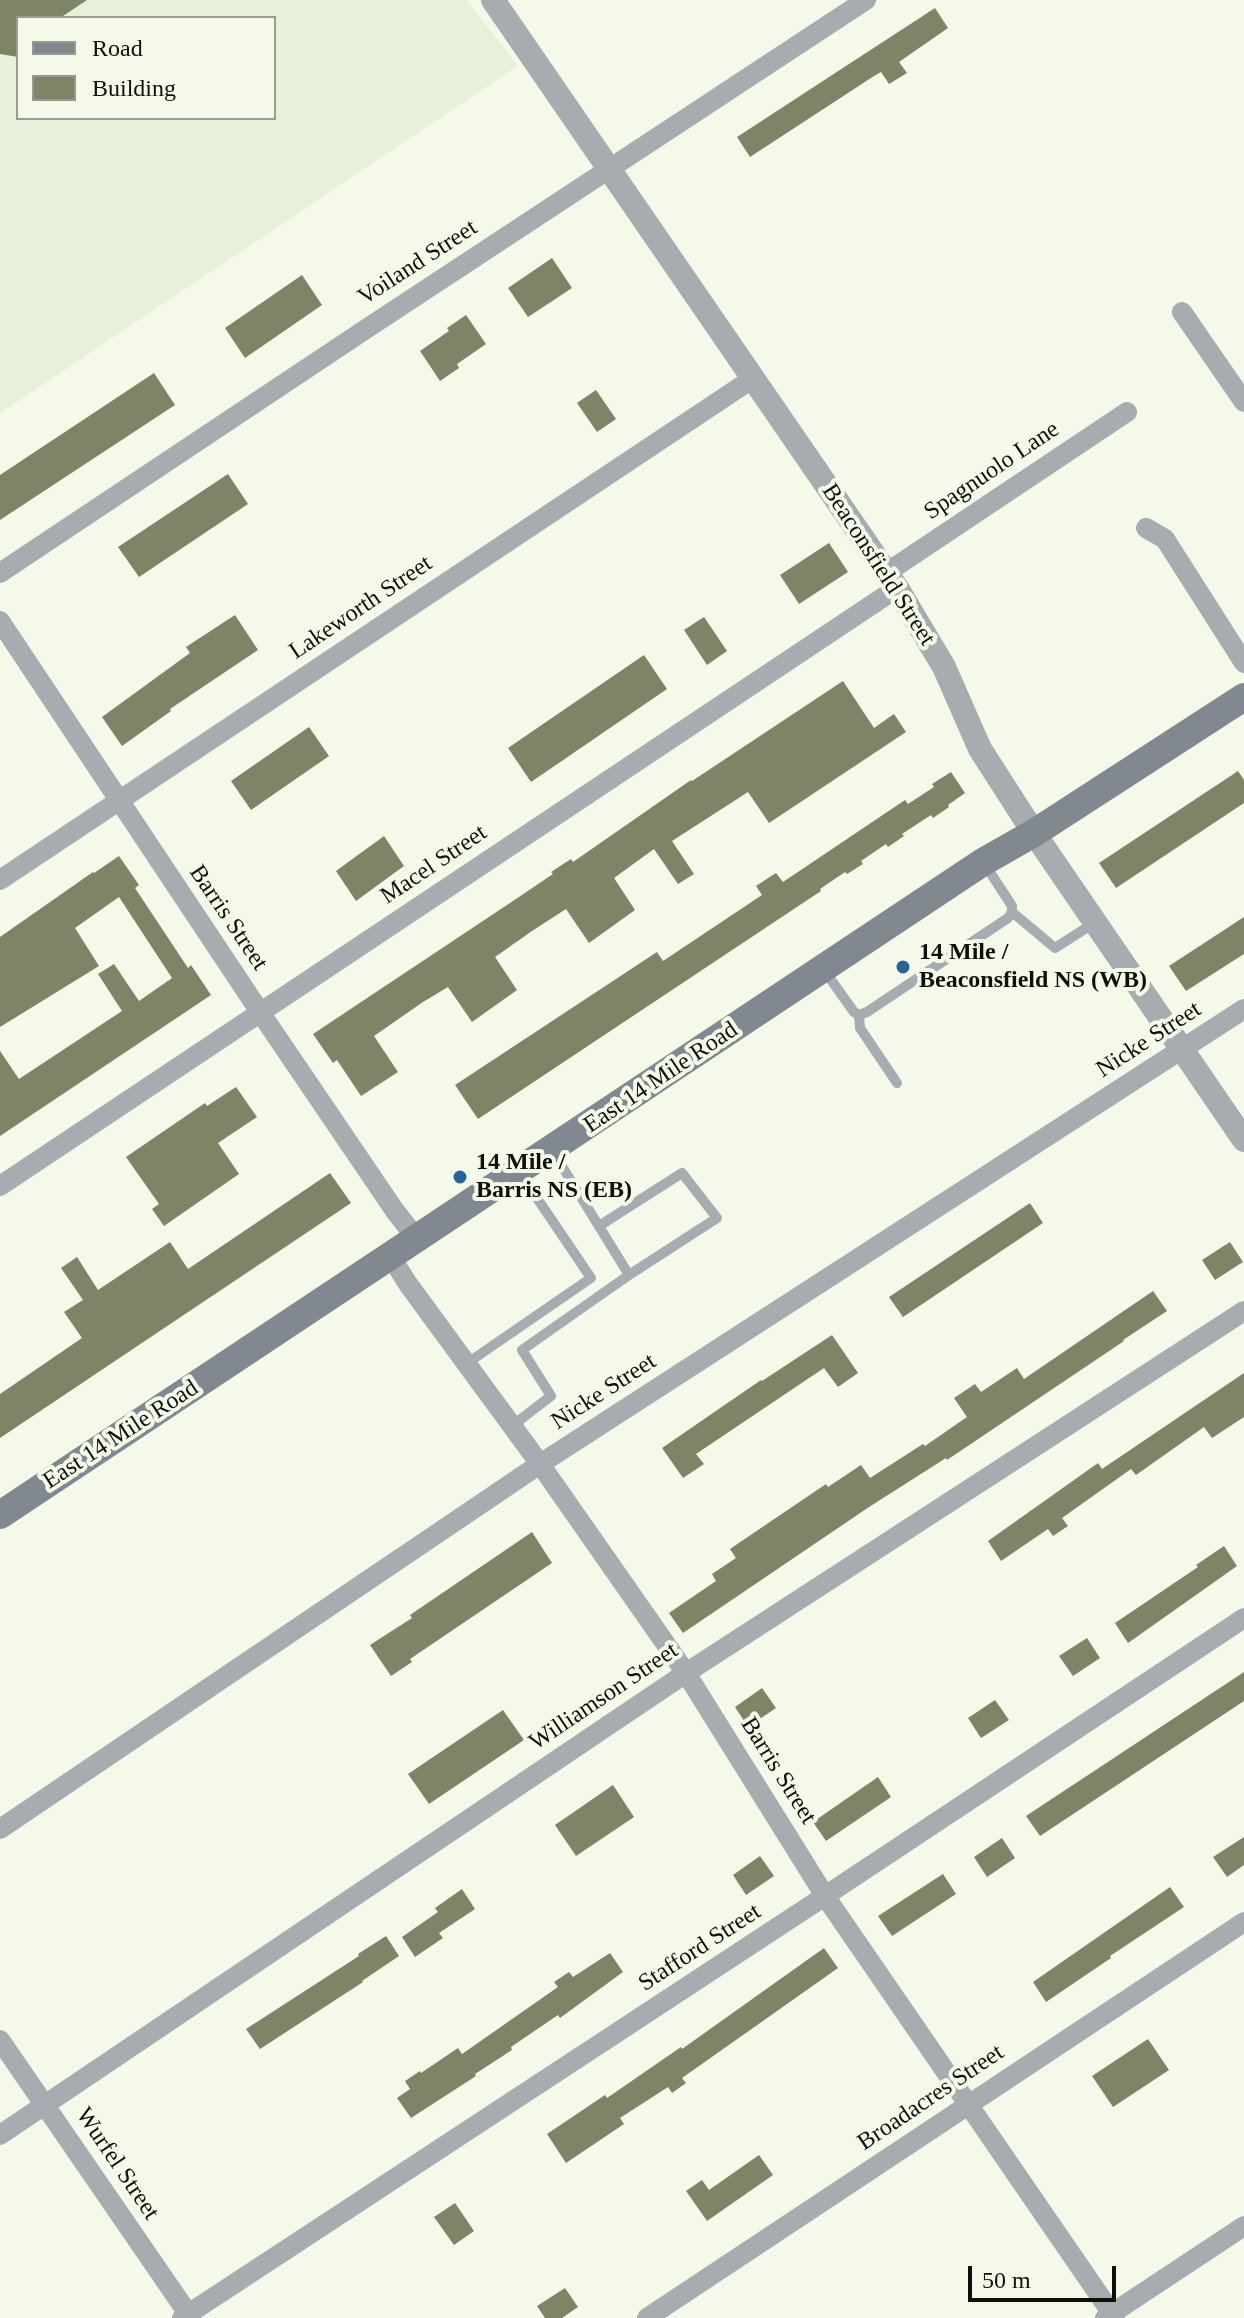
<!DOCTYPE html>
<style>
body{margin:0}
#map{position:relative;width:1244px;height:2318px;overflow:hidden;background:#f4f9e9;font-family:Georgia,serif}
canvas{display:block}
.legend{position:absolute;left:16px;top:16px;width:260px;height:104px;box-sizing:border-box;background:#f4f9e9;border:2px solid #989c90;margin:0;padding:10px 14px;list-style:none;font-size:24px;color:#0f100b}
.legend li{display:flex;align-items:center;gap:16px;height:40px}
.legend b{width:40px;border:2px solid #989c90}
.scale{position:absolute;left:968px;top:2266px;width:148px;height:36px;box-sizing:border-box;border:4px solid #0f100b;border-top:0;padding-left:10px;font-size:24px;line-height:28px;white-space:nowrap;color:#0f100b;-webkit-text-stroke:6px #f4f9e9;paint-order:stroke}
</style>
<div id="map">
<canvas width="1244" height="2318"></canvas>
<ul class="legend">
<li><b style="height:10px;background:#81888f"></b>Road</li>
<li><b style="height:22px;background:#7d8566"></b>Building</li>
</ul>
<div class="scale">50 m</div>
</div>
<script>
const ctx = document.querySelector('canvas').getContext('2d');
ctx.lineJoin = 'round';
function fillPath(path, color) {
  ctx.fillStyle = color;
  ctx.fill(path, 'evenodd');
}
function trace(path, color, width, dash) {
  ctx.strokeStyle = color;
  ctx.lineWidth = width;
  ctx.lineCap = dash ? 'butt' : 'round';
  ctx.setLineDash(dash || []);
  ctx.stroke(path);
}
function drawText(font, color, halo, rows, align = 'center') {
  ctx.font = font + ' Georgia,serif';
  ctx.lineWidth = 8;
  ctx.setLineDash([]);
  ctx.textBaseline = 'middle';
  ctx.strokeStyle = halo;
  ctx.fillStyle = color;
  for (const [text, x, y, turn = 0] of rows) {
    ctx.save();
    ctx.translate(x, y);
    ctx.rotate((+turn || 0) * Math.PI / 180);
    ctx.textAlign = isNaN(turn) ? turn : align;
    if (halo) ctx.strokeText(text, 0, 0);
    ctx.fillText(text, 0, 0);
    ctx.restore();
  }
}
const built = new Path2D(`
 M0 0H467L518 66 0 413ZM18 18H274V118H18Z`);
const building = new Path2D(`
 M0 0H87L60 18H18V57L0 54Z
 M935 8 948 28 899 62 907 73 889 84 881 72 874 76 750 157 737 137Z
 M552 258 572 288 528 317 508 288Z
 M302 275 322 305 245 358 225 328Z
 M466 315 486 344 457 364 459 368 440 381 420 351 449 331 447 328Z
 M154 373 175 405 0 520V475Z
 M596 390 616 419 597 432 577 403Z
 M228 474 248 504 139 577 118 547Z
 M829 543 848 572 799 604 780 575Z
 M235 615 258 650 170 709 171 711 122 746 102 717 190 653 186 647Z
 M704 617 727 651 707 665 684 630Z
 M644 655 667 689 531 782 508 748Z
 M843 681 874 728 894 714 906 732 769 823 748 792 672 841 694 874 678 884 654 849 614 878 635 910 589 943 566 909 532 931 495 957 517 990 472 1022 448 987 423 1002 374 1036 398 1072 361 1096 337 1060 333 1063 313 1034 513 901 553 874 551 872 571 859 573 862 691 780 692 781Z
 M309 727 329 756 251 810 231 781Z
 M1238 771 1244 780V803L1116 888 1099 863Z
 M951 772 965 793 948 805 949 807 933 818 931 815 902 834 904 836 888 847 886 844 861 861 863 864 847 874 845 872 820 889 821 891 478 1119 455 1085 657 952 663 961 762 895 756 886 776 873 783 882 905 800 908 804 934 787 932 784Z
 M384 836 404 866 356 901 336 871Z
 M119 856 139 885 135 888 188 968 191 965 211 995 0 1136V1051L19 1079 122 1011 98 974 114 964 139 1001 172 978 119 897 75 928 99 966 0 1027V937L93 872 94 873Z
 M1244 917V954L1186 991 1169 966Z
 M236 1087 257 1117 218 1143 239 1174 164 1226 152 1209 159 1204 126 1157 205 1103 207 1106Z
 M330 1173 351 1203 0 1438V1394L82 1338 64 1312 83 1300 61 1268 77 1257 98 1290 170 1242 188 1269Z
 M1030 1203 1043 1223 903 1317 889 1297Z
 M1230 1242 1243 1262 1215 1280 1202 1260Z
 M1153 1291 1167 1311 1123 1340 1124 1341 947 1460 946 1458 869 1507 683 1633 669 1613 716 1581 712 1574 736 1558 730 1549 826 1484 828 1487 861 1465 870 1478 923 1444 925 1446 967 1417 954 1398 975 1384 981 1392 1017 1368 1024 1379Z
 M832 1335 858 1373 838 1387 824 1368 696 1454 704 1464 683 1478 662 1448 761 1380 762 1381Z
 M1244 1373V1417L1212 1438 1204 1427 1136 1475 1131 1469 1062 1518 1068 1526 1053 1536 1048 1529 1001 1561 988 1541 1098 1463 1102 1469Z
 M532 1532 552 1563 410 1659 412 1662 391 1676 370 1645 412 1618 410 1615Z
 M1224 1546 1237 1566 1128 1643 1115 1623 1198 1567 1196 1565Z
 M1087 1638 1100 1658 1073 1676 1059 1656Z
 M1244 1672V1701L1040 1836 1026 1816Z
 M762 1688 776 1708 748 1727 735 1707Z
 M995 1700 1009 1720 981 1738 968 1718Z
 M503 1710 524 1740 429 1804 408 1774Z
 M878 1777 891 1797 826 1841 813 1822Z
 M613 1785 634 1817 576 1856 555 1825Z
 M1244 1837V1865L1227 1877 1213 1857Z
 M1002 1838 1015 1858 987 1877 974 1857Z
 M760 1856 774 1876 746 1895 733 1875Z
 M943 1874 956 1894 892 1936 878 1916Z
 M1170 1887 1184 1907 1110 1956 1111 1958 1046 2002 1033 1982Z
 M462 1889 475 1909 439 1933 443 1938 415 1957 402 1937 438 1912 435 1908Z
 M386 1936 399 1956 362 1981 363 1982 260 2049 246 2029 359 1956 358 1954Z
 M824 1948 838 1968 682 2078 686 2083 672 2093 668 2087 620 2118 624 2124 566 2163 547 2134 605 2095 607 2098 681 2047 682 2049Z
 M610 1953 623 1972 560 2018 558 2015 511 2047 512 2050 475 2074 476 2076 411 2118 397 2098 410 2089 405 2081 420 2071 421 2073 458 2048 462 2054 558 1987 554 1982 569 1972 573 1977Z
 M1148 2039 1169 2070 1113 2107 1092 2076Z
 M759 2155 773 2175 707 2221 686 2191 702 2180 709 2190Z
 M455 2203 474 2231 454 2245 434 2217Z
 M565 2288 578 2307 562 2318H545L537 2306Z`);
const service = new Path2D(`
 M1012 912 1055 948 1094 923
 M824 970 854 1012 859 1015 867 1012 1008 918 1012 912V906L984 863
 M859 1015 860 1028 897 1083
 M599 1226 682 1173 717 1218 629 1275
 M466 1364 591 1278 520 1173
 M512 1426 551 1396 522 1350 629 1275 552 1150`);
const minor = new Path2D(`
 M1182 312 1244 402
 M1146 528 1165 539 1244 663
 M0 573 369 327 866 0
 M886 573 1127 412
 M0 621 260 1012 395 1211 417 1239
 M0 880 752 379
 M0 1186 897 588
 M391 1257 408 1284 540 1464 686 1673 825 1896 1115 2318
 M0 1829 540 1464 1244 1009
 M0 2040 191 2318
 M0 2135 686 1673 1244 1311
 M182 2318 825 1896 1244 1618
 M647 2318 1244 1922
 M1105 2318 1244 2226`);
const tertiary = new Path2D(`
 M493 0 897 588 944 667 980 749 1034 833 1244 1140`);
const secondary = new Path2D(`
 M0 1515 983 862 1034 833 1244 697`);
const markers = [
 [903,967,8,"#27649b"],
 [460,1177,8,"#27649b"]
];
const streetNames = [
 ["Voiland Street",418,263,-33],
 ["Spagnuolo Lane",992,471,-34],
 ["Beaconsfield Street",878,565,57],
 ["Lakeworth Street",361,608,-34],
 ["Macel Street",434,865,-34],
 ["Barris Street",228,918,56],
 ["Nicke Street",1149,1040,-33],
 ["East 14 Mile Road",661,1078,-34],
 ["Nicke Street",604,1392,-33],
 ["East 14 Mile Road",121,1435,-33],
 ["Williamson Street",604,1697,-34],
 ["Barris Street",778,1771,58],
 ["Stafford Street",700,1948,-33],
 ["Broadacres Street",931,2098,-34],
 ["Wurfel Street",117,2164,56]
];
const poiNames = [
 ["14 Mile /",919,953],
 ["Beaconsfield NS (WB)",919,981],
 ["14 Mile /",476,1163],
 ["Barris NS (EB)",476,1191]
];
fillPath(built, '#e9f0d9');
fillPath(building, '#7d8566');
trace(service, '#a7acb1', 10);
trace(minor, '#a7acb1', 20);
trace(tertiary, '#a7acb1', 24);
trace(secondary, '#81888f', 28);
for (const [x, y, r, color] of markers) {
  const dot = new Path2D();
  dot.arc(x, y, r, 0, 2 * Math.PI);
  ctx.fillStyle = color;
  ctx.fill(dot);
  trace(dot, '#f4f9e9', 3);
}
drawText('24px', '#0f100b', '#f4f9e9', streetNames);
drawText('bold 24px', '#0f100b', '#f4f9e9', poiNames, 'left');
</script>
